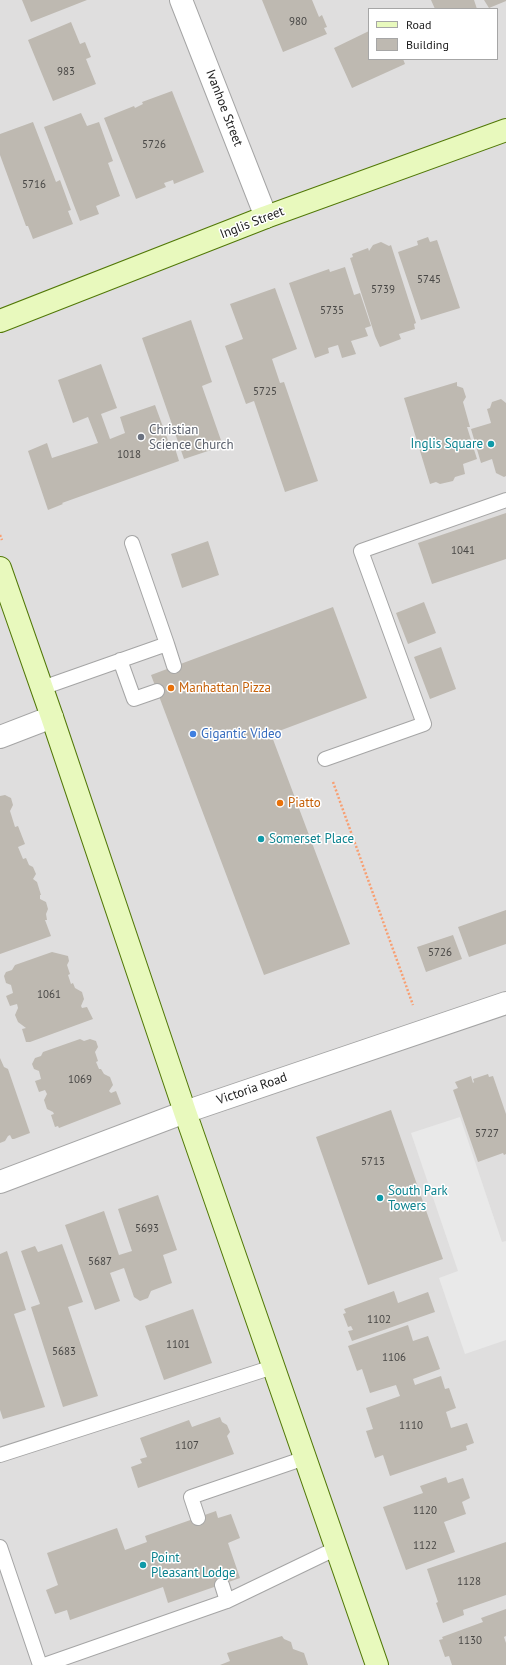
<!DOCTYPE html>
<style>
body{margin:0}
#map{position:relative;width:506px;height:1665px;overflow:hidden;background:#f1f0e7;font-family:"PT Sans",sans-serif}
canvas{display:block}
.legend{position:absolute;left:368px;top:8px;width:130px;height:52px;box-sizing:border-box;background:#fff;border:1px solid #a6a6a6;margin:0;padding:5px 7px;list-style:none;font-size:12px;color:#212121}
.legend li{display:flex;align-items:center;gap:8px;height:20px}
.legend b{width:20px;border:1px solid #a6a6a6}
</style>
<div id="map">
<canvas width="506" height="1665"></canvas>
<ul class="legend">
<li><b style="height:5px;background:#e8f9bd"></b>Road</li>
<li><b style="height:11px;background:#beb9b1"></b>Building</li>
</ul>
</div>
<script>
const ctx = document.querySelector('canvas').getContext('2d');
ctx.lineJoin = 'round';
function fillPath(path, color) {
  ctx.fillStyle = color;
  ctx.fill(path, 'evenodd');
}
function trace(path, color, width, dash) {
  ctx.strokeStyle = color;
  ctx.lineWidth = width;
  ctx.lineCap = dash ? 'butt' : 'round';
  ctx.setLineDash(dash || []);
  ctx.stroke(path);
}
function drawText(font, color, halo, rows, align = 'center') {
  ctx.font = font + ' "PT Sans",sans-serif';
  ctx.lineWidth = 3;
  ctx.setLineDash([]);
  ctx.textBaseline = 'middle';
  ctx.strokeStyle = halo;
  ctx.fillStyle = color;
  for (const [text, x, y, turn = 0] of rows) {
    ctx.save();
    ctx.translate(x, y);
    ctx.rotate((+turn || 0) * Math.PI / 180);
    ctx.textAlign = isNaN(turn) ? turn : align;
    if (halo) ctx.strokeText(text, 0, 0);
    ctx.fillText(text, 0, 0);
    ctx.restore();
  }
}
const residential = new Path2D(`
 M0 0H506V1665H0ZM369 9H497V59H369Z`);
const parking = new Path2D(`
 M460 1117 502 1242 506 1241V1340L465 1354 439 1278 458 1271 411 1133Z`);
const building = new Path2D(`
 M22 0H87L31 22Z
 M262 0H312L319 17 322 15 327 27 324 28 327 34 283 52Z
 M431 0H474L477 9H435Z
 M484 0H506V1L489 8Z
 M71 22 80 44 85 42 91 57 86 59 96 84 53 101 28 40Z
 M369 31V59H403L405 64 352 88 334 48Z
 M172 91 204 172 174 184 173 180 164 183 166 187 136 199 104 118 134 106 135 108 143 104 142 102Z
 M81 113 87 126 99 122 113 161 108 163 120 196 96 206 99 214 80 221 44 127Z
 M33 122 56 182 60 180 71 210 68 211 73 224 33 239 28 226H26L0 155V134Z
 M428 237 430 242 437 240 460 308 421 320 398 252 418 245 417 241Z
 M381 242 389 246 391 245 416 323 414 324 415 329 399 334 401 339 380 347 375 336 350 258 353 257 352 254 368 248 369 251 373 245Z
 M345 267 354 295 360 293 371 326 365 328 368 336 351 341 356 354 342 358 338 345 328 348 329 353 315 358 289 283 329 269 330 272Z
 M275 288 297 349 272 359 280 383 284 382 318 481 285 492 254 401 246 404 225 346 243 339 230 304Z
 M191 320 212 382 202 386 223 446 184 459 142 338Z
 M101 364 117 408 101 414 110 439 125 433 120 417 155 405 170 446 174 445 179 461 62 503 63 504 48 510 28 451 47 443 52 458 98 443 88 417 73 423 58 380Z
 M457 382V386L463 388 466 397 463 402 470 427H467L477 459 463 464 465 474 455 477 453 481 440 484 436 482 430 484 404 398Z
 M501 399 506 403V476L504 477 496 473 492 459 481 463 471 429 491 423 487 409 490 408 492 402Z
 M506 513V559L432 584 418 543Z
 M208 541 219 575 182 588 171 554Z
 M424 602 436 633 408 644 396 613Z
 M333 607 367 698 271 734 350 944 264 975 151 675Z
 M441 647 456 689 430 699 414 657Z
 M5 795 11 798 13 805 10 811 15 827 18 826 25 844 18 847 23 859 26 858 29 865 33 867 36 874 33 879 37 882 41 895H40V899L46 902 48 909 46 914 47 920H45L51 936 0 954V796Z
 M506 910V944L469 957 458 927Z
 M453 935 462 959 426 972 417 947Z
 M52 952 68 956 69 961 67 965 70 974 68 975 71 984 73 983 75 988 82 992 84 999 81 1006 82 1008 87 1007 93 1019 30 1042H26L22 1029 26 1028 18 1022 15 1015 18 1008 17 1004 10 1006 6 996 13 993 11 985 6 983 4 976 6 972 12 970 15 965Z
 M80 1039 84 1041 90 1039 96 1041 98 1047 95 1052 98 1061 96 1062 99 1069H101L104 1074 110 1077 113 1085 109 1091 111 1093 116 1091 121 1104 59 1128 58 1126 55 1127 51 1115 54 1114 53 1112 47 1109 44 1100 47 1094 45 1090 39 1092 35 1081 41 1079 39 1071 34 1069 32 1064 35 1058 41 1056 43 1052Z
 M0 1058 4 1067 8 1069 30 1133 14 1139H12L10 1135 8 1136 5 1141 0 1143Z
 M488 1074 489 1077 493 1076 506 1114V1154L504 1155 503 1153 478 1162 453 1090 458 1088 455 1082 471 1076 473 1083 474 1082 473 1079Z
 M391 1110 443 1259 368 1285 316 1137Z
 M158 1195 177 1250 163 1255 172 1283 151 1291 148 1298 140 1301 134 1297 124 1268 110 1273 120 1301 95 1310 65 1225 104 1211 119 1255 132 1251 118 1209Z
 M62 1244 83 1302 68 1307 98 1396 63 1407 31 1307 40 1304 21 1251 35 1246 38 1252Z
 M7 1251 26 1310 14 1314 45 1407 3 1419 0 1410V1254Z
 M394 1291 398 1303 428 1292 435 1312 352 1341 348 1331 353 1330 351 1326 348 1327 343 1314 346 1313 344 1309Z
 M193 1309 212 1363 164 1380 145 1326Z
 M408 1325 413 1341 428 1336 440 1369 413 1379 415 1385 441 1376 445 1389 449 1388 456 1408 446 1412 451 1428 467 1423 474 1443 466 1446 467 1450 390 1476 383 1455 375 1458 366 1431 373 1429 366 1408 400 1396 396 1385 370 1393 362 1369 357 1371 348 1346Z
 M220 1417 222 1422 227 1425 230 1432 227 1436 234 1454 138 1488 131 1467 142 1463 140 1459 147 1457 140 1438 189 1420 192 1427Z
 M446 1477 448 1483 463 1478 470 1498 462 1502 466 1514 444 1522 455 1552 406 1570 383 1507 423 1493 420 1486Z
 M216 1511 218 1518 231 1514 240 1538 228 1543 240 1578 168 1603 163 1587 70 1620 67 1610 55 1614 46 1590 58 1585 47 1553 117 1528 125 1550 147 1542 145 1536Z
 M506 1542V1595L463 1610 464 1615 443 1623 436 1603 438 1602 427 1569Z
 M506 1609V1636L504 1637 506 1643V1665H452L449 1656 445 1657 439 1640 443 1639 442 1637 483 1622 481 1618Z
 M282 1636 284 1639 291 1642 293 1649 304 1653 308 1665H220L230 1661 227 1653Z`);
const path = new Path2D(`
 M0 535 2 540
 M333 782 413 1005`);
const lane = new Path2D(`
 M167 644 174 666
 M120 660 134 699 157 691
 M42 688 167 644 132 543
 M325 759 424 724 361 551 506 500
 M0 1455 273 1367
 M198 1518 191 1497 305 1458
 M0 1547 40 1665
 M222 1585 227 1601
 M44 1665 227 1601 337 1548`);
const street = new Path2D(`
 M181 0 266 217
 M0 737 52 717
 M0 1182 185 1112 506 1003`);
const secondary = new Path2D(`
 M0 321 266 217 506 130
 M0 568 52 717 185 1112 377 1665`);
const markers = [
 [141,437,4,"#6b7280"],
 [491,444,4,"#0f9aa8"],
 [171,688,4,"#e8710a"],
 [193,734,4,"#3f7fe0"],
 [280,803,4,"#e8710a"],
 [261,839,4,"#0f9aa8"],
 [380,1198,4,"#0f9aa8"],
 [143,1565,4,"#0f9aa8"]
];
const numberNames = [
 ["980",298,22],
 ["983",66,72],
 ["5726",154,145],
 ["5716",34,185],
 ["5745",429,280],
 ["5739",383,290],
 ["5735",332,311],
 ["5725",265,392],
 ["1018",129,455],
 ["1041",463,551],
 ["5726",440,953],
 ["1061",49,995],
 ["1069",80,1080],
 ["5727",487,1134],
 ["5713",373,1162],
 ["5693",147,1229],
 ["5687",100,1262],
 ["1102",379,1320],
 ["1101",178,1345],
 ["5683",64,1352],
 ["1106",394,1358],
 ["1110",411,1426],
 ["1107",187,1446],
 ["1120",425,1511],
 ["1122",425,1546],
 ["1128",469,1582],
 ["1130",470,1641]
];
const streetNames = [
 ["Ivanhoe Street",224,108,69],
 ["Inglis Street",252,223,-21],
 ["Victoria Road",252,1089,-19]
];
const worshipNames = [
 ["Christian",149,430],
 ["Science Church",149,445]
];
const cultureNames = [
 ["Inglis Square",483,444,"right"],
 ["Somerset Place",269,839],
 ["South Park",388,1191],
 ["Towers",388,1206],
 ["Point",151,1558],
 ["Pleasant Lodge",151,1573]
];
const foodNames = [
 ["Manhattan Pizza",179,688],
 ["Piatto",288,803]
];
const shopNames = [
 ["Gigantic Video",201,734]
];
fillPath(residential, '#dfdede');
fillPath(parking, '#e9e9e9');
fillPath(building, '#beb9b1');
trace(lane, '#a5a5a5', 16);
trace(street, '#a5a5a5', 24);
trace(secondary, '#517807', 24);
trace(path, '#f89f72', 2.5, [2, 2]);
trace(lane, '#fff', 14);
trace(street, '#fff', 22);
trace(secondary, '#e8f9bd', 22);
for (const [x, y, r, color] of markers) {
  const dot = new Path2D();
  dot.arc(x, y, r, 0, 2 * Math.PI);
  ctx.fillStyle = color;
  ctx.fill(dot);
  trace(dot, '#fff', 1.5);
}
drawText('11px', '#484745', null, numberNames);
drawText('13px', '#212121', '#fff', streetNames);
drawText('13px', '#5b616d', '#fff', worshipNames, 'left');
drawText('13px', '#0d838f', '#fff', cultureNames, 'left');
drawText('13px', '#c56008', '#fff', foodNames, 'left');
drawText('13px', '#366cbe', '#fff', shopNames, 'left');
</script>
